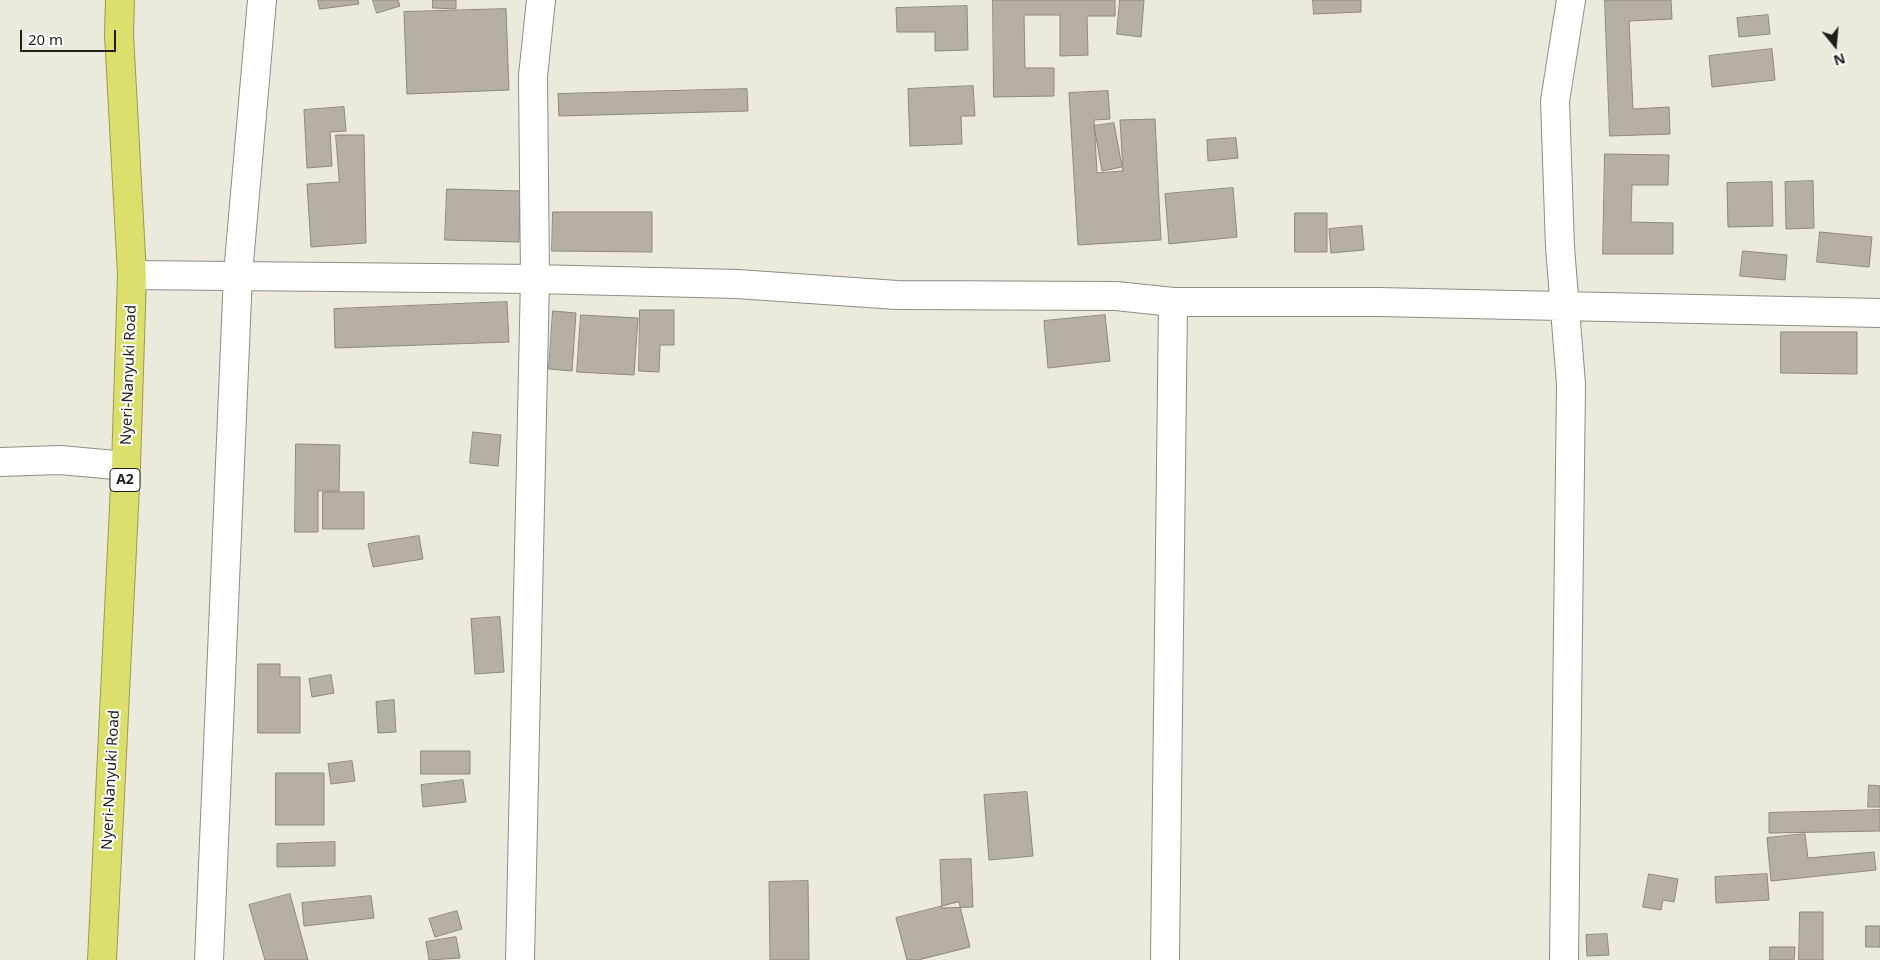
<!DOCTYPE html>
<style>
body{margin:0}
#map{position:relative;width:1880px;height:960px;overflow:hidden;background:#ece9dd;font-family:"Noto Sans",sans-serif}
canvas{display:block}
.north{position:absolute;left:1810px;top:20px;width:50px;height:50px;-webkit-text-stroke:4px #fff;paint-order:stroke;rotate:163deg;font-size:14px;font-weight:700;line-height:20px;text-align:center;color:#201f1b}
.north::after{content:'';display:block;margin:auto;width:18px;height:22px;background:#201f1b;clip-path:polygon(50% 0,100% 100%,50% 72%,0 100%)}
.scale{position:absolute;left:20px;top:30px;width:96px;height:22px;box-sizing:border-box;border:2px solid #201f1b;border-top:0;padding-left:6px;font-size:15px;line-height:18px;white-space:nowrap;color:#201f1b;-webkit-text-stroke:4px #fff;paint-order:stroke}
</style>
<div id="map">
<canvas width="1880" height="960"></canvas>
<div class="north">N</div>
<div class="scale">20 m</div>
</div>
<script>
const ctx = document.querySelector('canvas').getContext('2d');
ctx.lineJoin = 'round';
function fillPath(path, color) {
  ctx.fillStyle = color;
  ctx.fill(path, 'evenodd');
}
function trace(path, color, width, dash) {
  ctx.strokeStyle = color;
  ctx.lineWidth = width;
  ctx.lineCap = dash ? 'butt' : 'round';
  ctx.setLineDash(dash || []);
  ctx.stroke(path);
}
function drawText(font, color, halo, rows, align = 'center') {
  ctx.font = font + ' "Noto Sans",sans-serif';
  ctx.lineWidth = 4;
  ctx.setLineDash([]);
  ctx.textBaseline = 'middle';
  ctx.strokeStyle = halo;
  ctx.fillStyle = color;
  for (const [text, x, y, turn = 0] of rows) {
    ctx.save();
    ctx.translate(x, y);
    ctx.rotate((+turn || 0) * Math.PI / 180);
    ctx.textAlign = isNaN(turn) ? turn : align;
    if (halo) ctx.strokeText(text, 0, 0);
    ctx.fillText(text, 0, 0);
    ctx.restore();
  }
}
const building = new Path2D(`
 M318 0H358L359 4 320 9Z
 M373 0H398L400 6 377 13Z
 M433 0H456V9L433 8Z
 M993 0H1115V16H1087L1088 55 1060 56V15H1024L1025 68H1054V96L994 97Z
 M1120 0H1144L1141 37 1117 34Z
 M1313 0H1361V12L1314 14Z
 M1605 0H1671L1672 19 1629 21 1633 109 1669 107 1670 134 1610 136Z
 M967 6 968 50 935 51V32H897L896 8Z
 M506 9 509 90 407 94 404 12Z
 M1768 15 1770 34 1739 37 1737 18Z
 M1772 49 1775 80 1712 87 1709 56Z
 M973 86 975 116H961L962 144 910 146 908 89Z
 M747 89 748 111 559 116 558 94Z
 M1108 91 1110 119 1094 120 1097 173 1123 171 1120 120 1155 119 1161 240 1078 245 1069 93Z
 M344 107 346 131 330 132 332 166 307 168 304 110Z
 M1114 123 1122 167 1102 171 1094 126Z
 M336 135H364L366 243 311 247 307 184 339 182Z
 M1236 138 1238 158 1208 161 1207 140Z
 M1605 154 1669 155 1668 185H1632L1631 222 1673 223V254H1603Z
 M1813 181 1814 228 1786 229 1785 182Z
 M1772 182 1773 226 1728 227 1727 183Z
 M1233 188 1237 237 1169 244 1165 194Z
 M447 189 520 191 519 242 445 240Z
 M553 212H652V252L552 251Z
 M1295 213H1327V252H1295Z
 M1362 226 1364 250 1331 253 1329 229Z
 M1820 232 1872 237 1869 267 1817 262Z
 M1743 251 1787 255 1785 280 1740 276Z
 M507 302 509 342 335 348 334 309Z
 M640 310H674V345H660L659 372 639 371Z
 M553 311 576 313 572 371 549 369Z
 M581 315 638 318 634 375 577 372Z
 M1105 315 1110 361 1048 368 1044 321Z
 M1781 332H1857V374L1781 373Z
 M473 432 501 435 498 466 470 463Z
 M296 444 340 445 339 491H318V532H295Z
 M323 492H364V529H323Z
 M419 536 423 559 373 567 368 544Z
 M500 617 504 672 475 674 471 619Z
 M258 664H280V677H300V733H258Z
 M331 675 334 693 312 697 309 679Z
 M394 700 396 732 378 733 376 702Z
 M421 751H470V774H421Z
 M352 761 355 781 331 784 328 764Z
 M276 773H324V825H276Z
 M463 780 466 802 423 807 421 785Z
 M1869 785 1880 786V807H1868Z
 M1027 792 1033 856 989 860 984 795Z
 M1880 810V831L1769 833V813Z
 M1805 834 1808 858 1874 852 1876 870 1771 881 1767 838Z
 M335 842V866L277 867V844Z
 M971 859 973 907 942 908 940 860Z
 M1649 874 1678 879 1674 902 1663 900 1661 910 1643 907Z
 M1767 874 1769 900 1716 903 1715 877Z
 M808 881 809 960H770L769 882Z
 M290 894 308 960H265L249 905Z
 M371 896 374 918 304 926 302 903Z
 M959 902 970 947 918 960H907L896 918Z
 M457 911 462 929 435 937 429 919Z
 M1800 912H1823V960H1799Z
 M1866 926H1880V947H1866Z
 M1607 934 1609 955 1587 956 1586 935Z
 M456 937 460 958 429 960 426 942Z
 M1770 947H1795L1794 960H1770Z`);
const minor = new Path2D(`
 M132 275 535 279 737 284 897 295 1116 296 1173 302H1378L1880 313
 M0 462 60 460 126 466
 M209 960 238 274 262 0
 M520 960 535 279 533 76 541 0
 M1165 960 1173 302
 M1564 960 1571 384 1560 247 1555 101 1571 0`);
const highway = new Path2D(`
 M102 960 126 466 132 275 119 34 120 0`);
const shields = [
 [125,480,30]
];
const shieldNames = [
 ["A2",125,480]
];
const streetNames = [
 ["Nyeri-Nanyuki Road",129,375,-88],
 ["Nyeri-Nanyuki Road",111,780,-87]
];
fillPath(building, '#b6afa5');
trace(building, '#8f877e', 1);
trace(minor, '#908c82', 30);
trace(highway, '#9a9c50', 30);
trace(minor, '#fff', 28);
trace(highway, '#dbe06c', 28);
for (const [x, y, w] of shields) {
  const box = new Path2D();
  box.roundRect(x - w / 2, y - 11.5, w, 23, 4);
  ctx.fillStyle = '#fff';
  ctx.fill(box);
  trace(box, '#201f1b', 1);
}
drawText('bold 14px', '#201f1b', null, shieldNames);
drawText('15px', '#201f1b', '#fff', streetNames);
</script>
